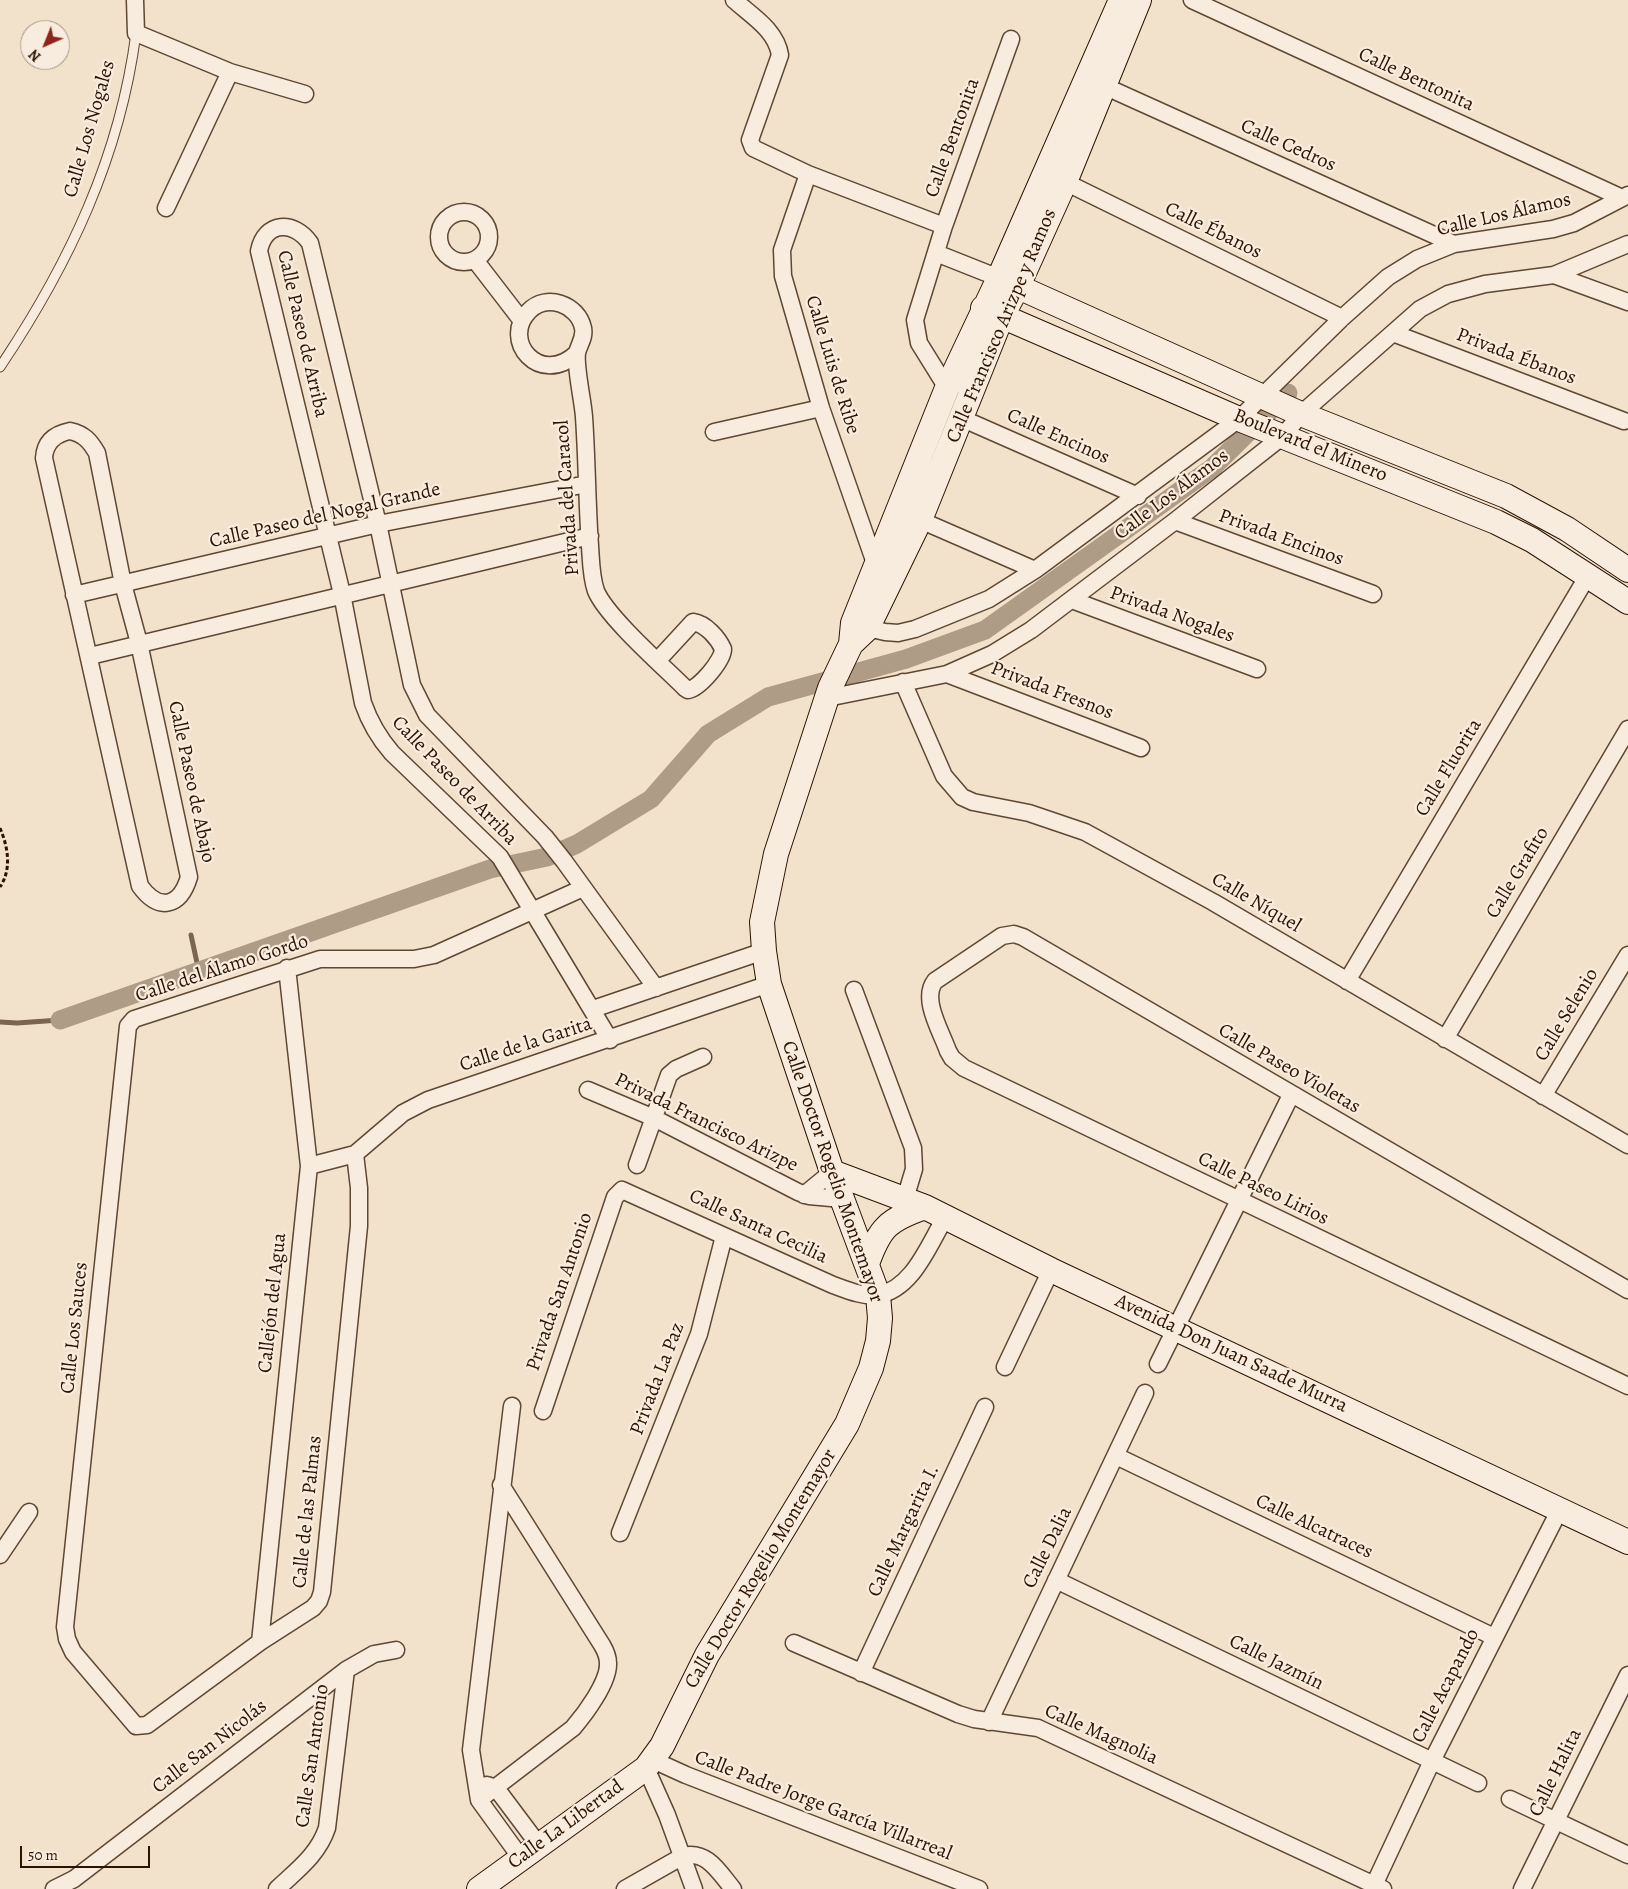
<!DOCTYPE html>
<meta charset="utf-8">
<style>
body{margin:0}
#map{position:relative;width:1628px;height:1889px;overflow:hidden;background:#f2e2cb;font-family:Alegreya,serif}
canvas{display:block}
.north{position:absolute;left:20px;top:20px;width:50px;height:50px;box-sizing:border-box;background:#f7ecdd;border:1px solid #a69585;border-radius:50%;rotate:224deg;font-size:14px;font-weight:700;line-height:20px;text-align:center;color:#2c1300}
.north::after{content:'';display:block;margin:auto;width:18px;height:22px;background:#8f2418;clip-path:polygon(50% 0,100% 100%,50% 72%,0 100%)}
.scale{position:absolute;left:20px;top:1846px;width:130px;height:22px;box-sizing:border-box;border:2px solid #2c1300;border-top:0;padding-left:6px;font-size:15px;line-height:18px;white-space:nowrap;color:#2c1300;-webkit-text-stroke:4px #f7ecdd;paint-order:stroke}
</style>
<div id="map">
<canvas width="1628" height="1889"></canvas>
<div class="north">N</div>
<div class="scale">50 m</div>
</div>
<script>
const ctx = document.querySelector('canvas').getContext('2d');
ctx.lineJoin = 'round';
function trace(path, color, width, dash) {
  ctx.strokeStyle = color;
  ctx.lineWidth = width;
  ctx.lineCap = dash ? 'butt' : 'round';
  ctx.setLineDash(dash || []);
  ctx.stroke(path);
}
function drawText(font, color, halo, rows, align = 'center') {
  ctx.font = font + ' Alegreya,serif';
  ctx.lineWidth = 4.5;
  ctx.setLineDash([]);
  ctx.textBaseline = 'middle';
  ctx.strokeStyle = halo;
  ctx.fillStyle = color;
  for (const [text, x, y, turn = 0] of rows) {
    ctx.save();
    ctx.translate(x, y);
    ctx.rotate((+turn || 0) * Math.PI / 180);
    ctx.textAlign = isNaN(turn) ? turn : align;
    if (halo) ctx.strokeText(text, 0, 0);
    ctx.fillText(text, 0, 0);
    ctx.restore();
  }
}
const stream = new Path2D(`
 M191 935 199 972
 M0 1022 17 1023 60 1020`);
const canal = new Path2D(`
 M60 1020 490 869 547 857 577 844 651 799 708 734 768 697 906 659 985 630 1212 468 1288 393`);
const path = new Path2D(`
 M0 828C8 847 12 869 0 887`);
const lane = new Path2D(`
 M0 367C69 264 120 157 136 33`);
const street = new Path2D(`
 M135 0 136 33 230 72 305 94
 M734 0C752 16 776 30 780 55L750 140 753 148 808 174 944 226
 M1192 0 1622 198
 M1104 86 1454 244
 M808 174 782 250 783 276 821 408 876 566
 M1065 182 1342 318
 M166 208 230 72
 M439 237a25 25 0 1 1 50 0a25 25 0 1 1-50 0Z
 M936 253 999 278
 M475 260 522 321
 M1554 275 1628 302
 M1393 333 1624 421
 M577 353C540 388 500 340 529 311 546 293 578 304 583 328 585 338 579 344 577 353 575 367 583 401 584 417 587 460 587 503 590 546 591 560 591 577 596 591 607 617 663 666 685 688L688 690C700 688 723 660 723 649 718 638 706 624 693 622L658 660
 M947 388 919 343 915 320 944 226 1011 39
 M961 418 1138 496
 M70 431C84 434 90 441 97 453L123 584 139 643 189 877C180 907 159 912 140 886L44 458C45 442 55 434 70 431Z
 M714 432 821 408
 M920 520 1035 570
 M1175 521 1373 594
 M74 595 378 524 587 484
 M1072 600 1257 669
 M859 626 885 632 898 633 915 629 989 599 1035 570 1239 419 1342 318 1388 277 1417 259 1454 244 1553 229 1574 223 1628 195
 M90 656 590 536
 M947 674 1141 748
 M903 682 944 776 962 797 973 802 1029 813 1085 832 1213 902 1628 1145
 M827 698 947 674 992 654 1031 630 1175 521 1283 436 1301 414 1420 309 1448 294 1485 284 1554 275 1628 244
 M1347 981 1587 577
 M854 990 913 1148 914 1169 905 1199
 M593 1009 764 951
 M1445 1039 1628 729
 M610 1040 500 857 392 753C378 737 370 723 363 703L342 594 259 251C265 221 294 220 310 243L378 524 412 685 427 715 545 837 564 861 656 988
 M588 1090 654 1118 798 1192 809 1196 842 1199
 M1543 1096 1628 955
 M355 1154 359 1188V1226L322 1592 319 1601 313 1608 260 1642 147 1725 136 1726 73 1652 67 1639 65 1627 128 1026 134 1019 320 959H414L434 955 583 888
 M637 1165 669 1075 676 1069 703 1057
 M309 1166 355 1154 403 1113 428 1100 769 984
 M804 1195 832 1172
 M1628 1290 1023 937 1014 934 1002 936 935 981C921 999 941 1031 948 1051L952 1058 964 1068 1628 1386
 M1158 1364 1291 1095
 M1005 1367 1051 1270
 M512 1406 471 1750 479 1800 521 1858
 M543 1411 615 1197 622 1190 833 1285C847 1290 863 1297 878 1295 913 1289 929 1244 945 1218
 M1116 1456 1494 1637
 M620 1533 699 1334 724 1236
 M0 1555 29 1512
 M1056 1580 1478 1783
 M260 1642 309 1166 287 968
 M794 1643 958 1714 974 1719 1038 1728 1383 1889
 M861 1673 985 1407
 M989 1722 1145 1393
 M653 1760 686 1775 979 1889
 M646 1768 667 1815 694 1889
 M487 1785 496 1788 538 1844
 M1510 1799 1628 1855
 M479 1800 573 1728C585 1714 609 1682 608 1663 608 1657 605 1650 602 1645L501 1485
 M1374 1885 1432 1761 1560 1509
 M54 1889 74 1879 346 1670 374 1654 396 1650
 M277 1889C297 1870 318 1855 327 1828L346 1670
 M625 1889 683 1856C707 1850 719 1872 733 1889
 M1522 1889 1628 1675`);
const secondary = new Path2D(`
 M1005 281 1301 414 1506 496 1567 529 1628 570
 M983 308 1239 419 1496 522 1532 540 1628 602
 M851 644 853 623 947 388 999 278 1121 0
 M832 1172 925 1207 1051 1270 1628 1542
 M867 1264C880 1227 888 1220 925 1207
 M479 1889 646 1768 662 1746 707 1655 847 1424 871 1368 878 1341 880 1318 878 1295 832 1172 769 984 764 951 762 922 776 854 830 688 851 644 867 629 920 520 1002 316 1018 286 1065 182 1139 0`);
const streetNames = [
 ["Calle Bentonita",1416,80,25],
 ["Calle Los Nogales",90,129,-74],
 ["Calle Bentonita",953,138,-70],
 ["Calle Cedros",1288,146,24],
 ["Calle Los Álamos",1504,215,-13],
 ["Calle Ébanos",1213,231,26],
 ["Calle Francisco Arizpe y Ramos",1002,326,-67],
 ["Calle Paseo de Arriba",302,334,77],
 ["Privada Ébanos",1516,357,21],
 ["Calle Luis de Ribe",832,365,73],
 ["Calle Encinos",1058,437,24],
 ["Boulevard el Minero",1310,446,22],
 ["Calle Los Álamos",1172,495,-37],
 ["Privada del Caracol",568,498,-94],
 ["Calle Paseo del Nogal Grande",325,516,-13],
 ["Privada Encinos",1281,538,20],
 ["Privada Nogales",1172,615,20],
 ["Privada Fresnos",1052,691,21],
 ["Calle Fluorita",1449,768,-59],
 ["Calle Paseo de Arriba",454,781,46],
 ["Calle Paseo de Abajo",191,782,78],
 ["Calle Grafito",1518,873,-59],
 ["Calle Níquel",1256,903,30],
 ["Calle del Álamo Gordo",222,969,-18],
 ["Calle Selenio",1567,1015,-59],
 ["Calle de la Garita",526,1045,-18],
 ["Calle Paseo Violetas",1289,1069,30],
 ["Privada Francisco Arizpe",706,1123,26],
 ["Calle Doctor Rogelio Montemayor",832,1172,71],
 ["Calle Paseo Lirios",1263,1189,26],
 ["Calle Santa Cecilia",758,1227,25],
 ["Privada San Antonio",560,1292,-71],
 ["Callejón del Agua",273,1303,-84],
 ["Calle Los Sauces",75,1328,-84],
 ["Avenida Don Juan Saade Murra",1231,1354,25],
 ["Privada La Paz",658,1379,-69],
 ["Calle de las Palmas",308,1512,-84],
 ["Calle Alcatraces",1314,1527,25],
 ["Calle Margarita I.",904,1531,-65],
 ["Calle Dalia",1048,1548,-64],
 ["Calle Doctor Rogelio Montemayor",761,1569,-59],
 ["Calle Jazmín",1276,1663,26],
 ["Calle Acapando",1446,1686,-63],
 ["Calle Magnolia",1101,1735,24],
 ["Calle San Nicolás",210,1747,-38],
 ["Calle San Antonio",313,1756,-82],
 ["Calle Halita",1556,1773,-64],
 ["Calle Padre Jorge García Villarreal",823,1806,21],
 ["Calle La Libertad",566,1825,-36]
];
trace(stream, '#7b6550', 5);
trace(canal, '#af9c86', 19);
trace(lane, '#5e4733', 11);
trace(street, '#5e4733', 19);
trace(secondary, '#2c1300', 26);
trace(path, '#2c1300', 3, [4, 2.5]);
trace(lane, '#f7ecdd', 9);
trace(street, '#f7ecdd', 16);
trace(secondary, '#f7ecdd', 24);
drawText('20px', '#2c1300', '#f7ecdd', streetNames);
</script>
